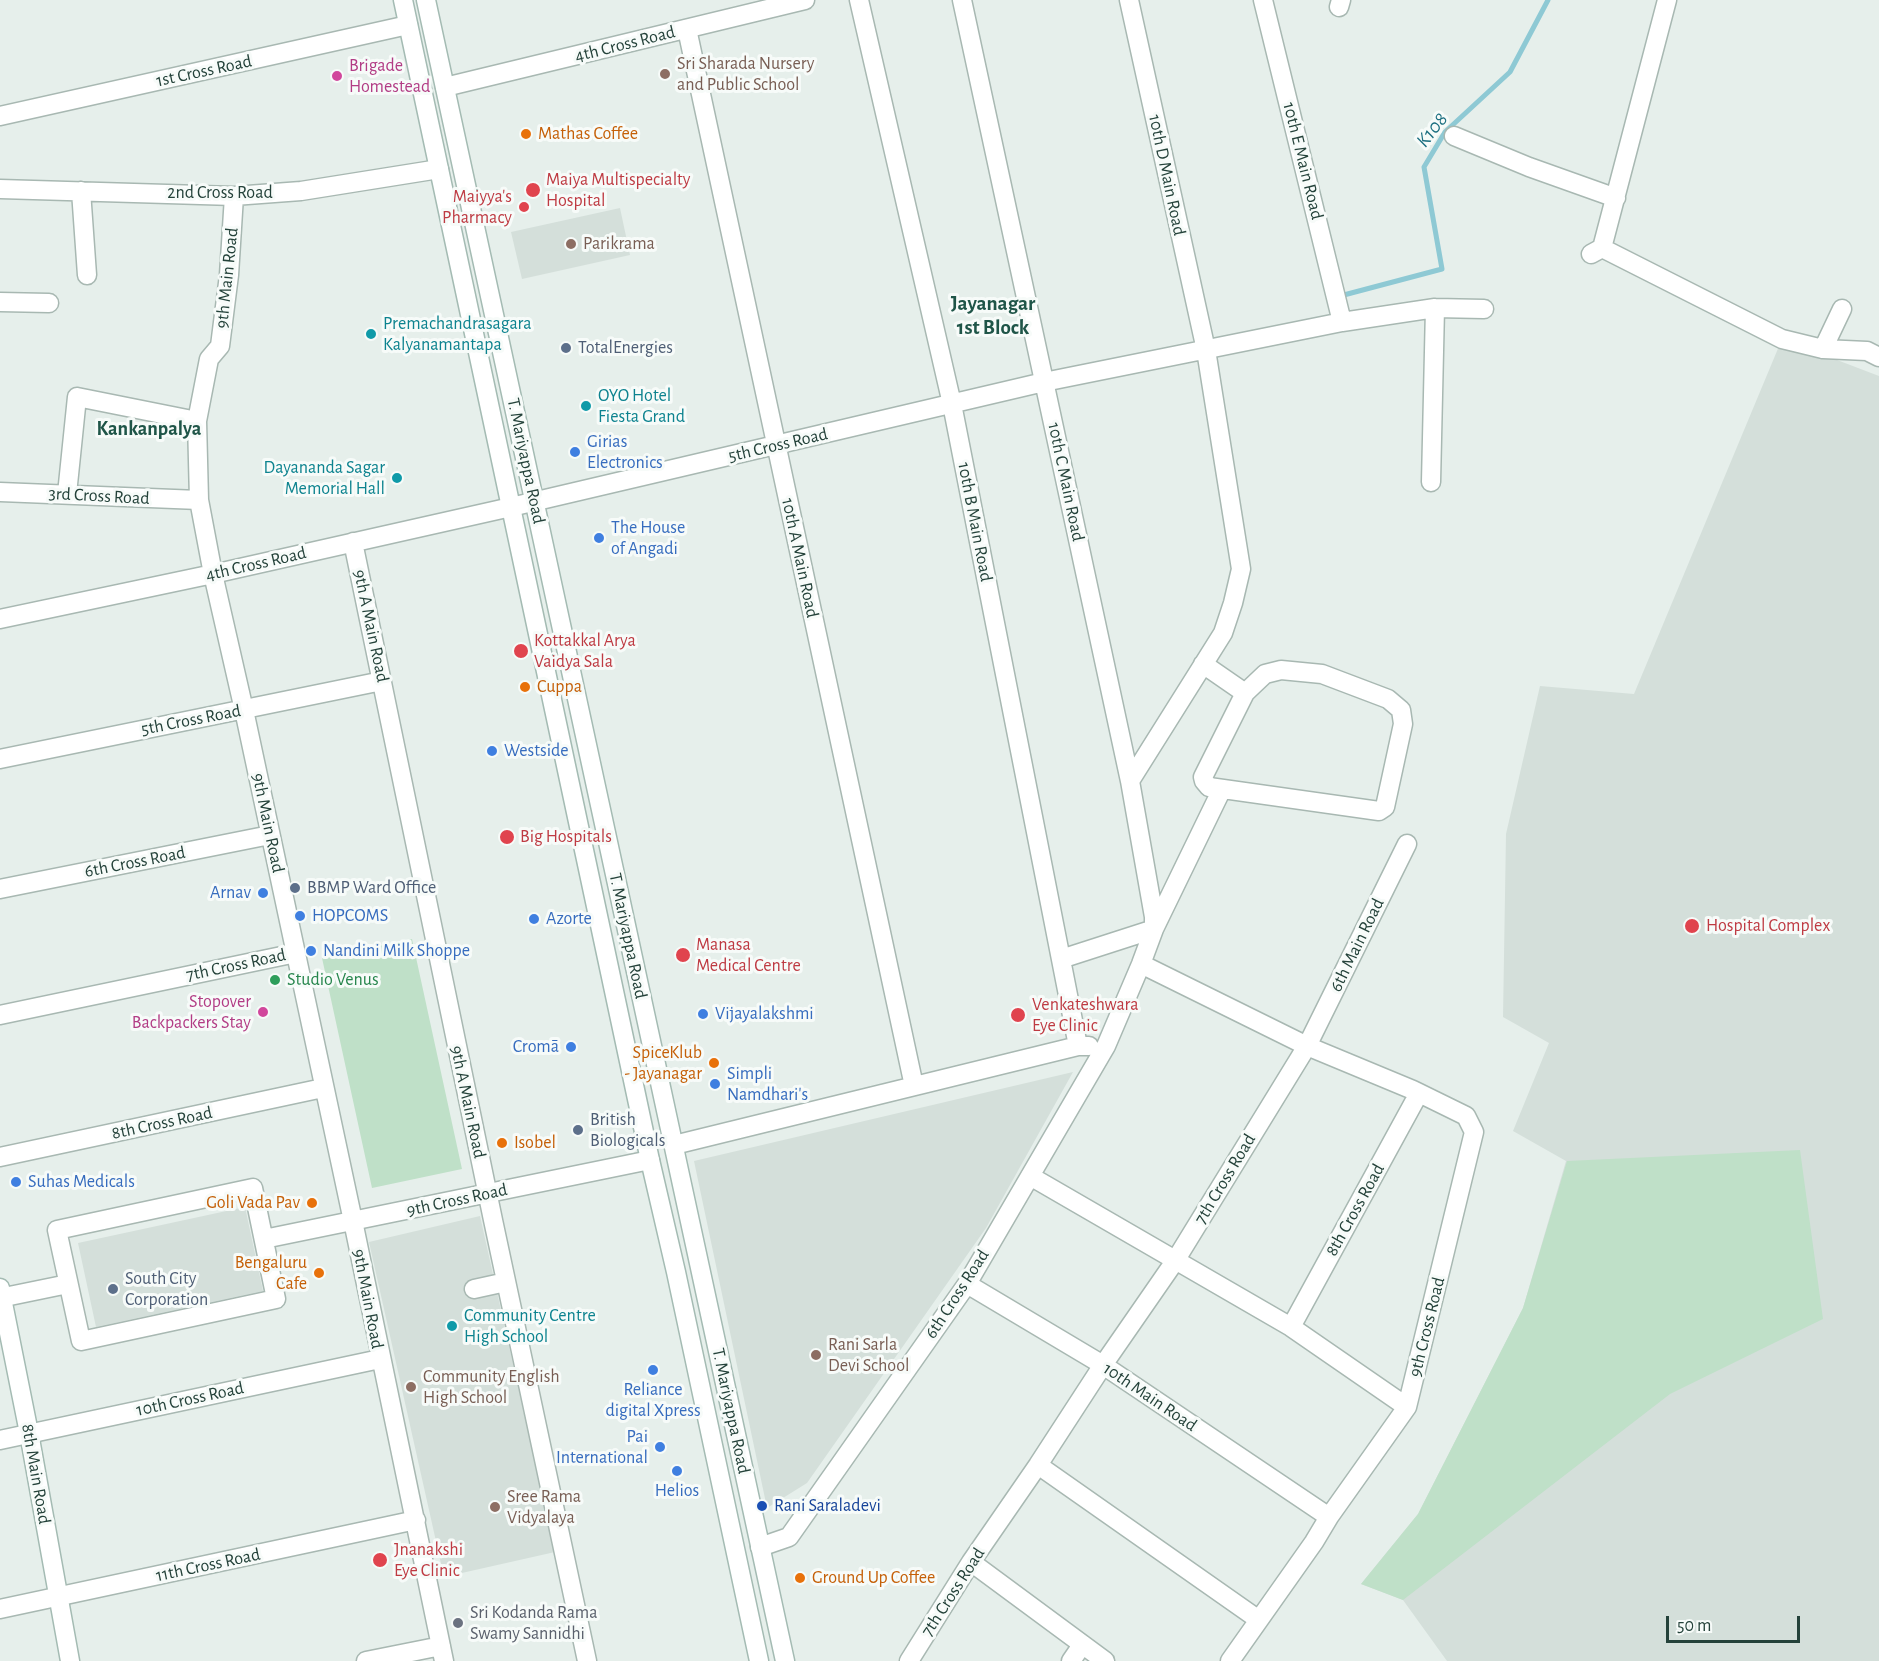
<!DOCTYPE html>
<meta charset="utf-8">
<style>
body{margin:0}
#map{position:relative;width:1879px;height:1661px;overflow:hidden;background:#e6efeb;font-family:"Alegreya Sans",sans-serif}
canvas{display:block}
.scale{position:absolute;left:1666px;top:1616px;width:134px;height:27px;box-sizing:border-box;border:3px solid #24423a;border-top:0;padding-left:8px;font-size:18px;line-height:21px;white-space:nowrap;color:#24423a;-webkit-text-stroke:4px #f7fbf9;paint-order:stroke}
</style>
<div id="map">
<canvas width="1879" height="1661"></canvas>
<div class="scale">50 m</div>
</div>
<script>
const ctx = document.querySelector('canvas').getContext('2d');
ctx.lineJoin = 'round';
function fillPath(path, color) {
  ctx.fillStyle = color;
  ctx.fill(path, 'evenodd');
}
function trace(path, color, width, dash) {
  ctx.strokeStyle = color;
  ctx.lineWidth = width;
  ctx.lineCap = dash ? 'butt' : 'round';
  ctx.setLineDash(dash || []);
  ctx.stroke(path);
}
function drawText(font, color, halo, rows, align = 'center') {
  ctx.font = font + ' "Alegreya Sans",sans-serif';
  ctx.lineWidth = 6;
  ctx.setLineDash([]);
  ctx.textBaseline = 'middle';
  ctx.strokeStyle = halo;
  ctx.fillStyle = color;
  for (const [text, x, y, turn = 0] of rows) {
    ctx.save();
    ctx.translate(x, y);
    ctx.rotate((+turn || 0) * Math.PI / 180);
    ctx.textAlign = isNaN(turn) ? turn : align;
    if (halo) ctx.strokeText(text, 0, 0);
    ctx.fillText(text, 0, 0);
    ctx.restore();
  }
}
const built = new Path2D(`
 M620 208 630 255 522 279 511 232Z
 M1782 339 1879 376V1661H1447L1403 1600 1361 1584 1418 1514 1523 1308 1566 1161 1513 1131 1549 1043 1503 1017 1506 834 1540 686 1634 694Z
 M1073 1072 986 1228 807 1483 767 1508 694 1161Z
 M245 1207 263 1291 96 1327 78 1243Z
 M480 1216 555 1552 444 1577 369 1242Z`);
const green = new Path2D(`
 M412 939 462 1169 372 1188 322 958Z
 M1800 1150 1823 1319 1670 1394 1403 1600 1361 1584 1418 1514 1523 1308 1567 1161Z`);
const stream = new Path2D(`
 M1340 296 1442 269 1424 167 1445 132 1510 72 1548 0`);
const street = new Path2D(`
 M859 0 952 404 1078 1046
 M1129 0 1206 350 1241 569 1233 603 1223 633 1130 781
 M1263 0 1342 322
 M1339 7 1341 0
 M687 29 914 1086
 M445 87 805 0
 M0 116 408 25
 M1454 136 1529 167 1616 198
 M0 189 234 196 301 191 439 169
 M81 191 87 275
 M234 196 229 275 220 346 209 359 197 421 199 500 213 574 244 710 353 1221 444 1661
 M1602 248 1782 339 1823 349 1867 351 1879 357
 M1591 254 1602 248 1667 0
 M0 302 49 303
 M1823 349 1842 309
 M1431 482 1435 308
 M0 492 199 500
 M67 494 77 397 197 421
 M353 542 493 1220 587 1661
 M0 619 213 574 511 507 1044 382 1342 322 1435 308 1484 309
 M1203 664 1245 693 1203 777 1204 781 1209 787 1379 811 1385 807 1403 724 1401 710 1388 699 1322 674 1281 670 1265 674 1245 693
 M0 759 382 681
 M0 889 270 835
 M1061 959 1154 929 1222 789
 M0 1015 296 953
 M674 1145 1078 1046H1089
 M0 1157 323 1088
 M1030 1176 1291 1327 1407 1407
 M253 1188 276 1299 81 1341 57 1230Z
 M264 1239 650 1160
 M967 1284 1103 1365 1329 1517
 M474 1289 506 1282
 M0 1298 68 1284
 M1291 1327 1419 1093
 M0 1440 380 1359
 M1038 1465 1259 1620
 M760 1547 789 1537 967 1284 1106 1046 1141 964 1154 929V917L1130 781 962 0
 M971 1562 1105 1661
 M0 1609 416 1520
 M366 1661 441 1646
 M909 1661 971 1562 1038 1465 1103 1365 1175 1261 1307 1046 1141 964
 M1071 1661 1082 1645
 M1230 1661 1314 1542 1329 1517 1407 1407 1474 1132 1466 1116 1413 1090 1307 1046 1407 844`);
const secondary = new Path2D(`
 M403 0 650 1160 676 1272 759 1661
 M426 0 785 1661
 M0 1288 29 1433 70 1661`);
const markers = [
 [665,74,6,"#8d6e63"],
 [337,76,6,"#d1479c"],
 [526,134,6,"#e8710a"],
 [533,190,8,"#e0444e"],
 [524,207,6,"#e0444e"],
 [571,244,6,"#8d6e63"],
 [371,334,6,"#0f9aa8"],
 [566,348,6,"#5c6f8a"],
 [586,406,6,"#0f9aa8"],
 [575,452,6,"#3f7fe0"],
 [397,478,6,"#0f9aa8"],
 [599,538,6,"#3f7fe0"],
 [521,651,8,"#e0444e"],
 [525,687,6,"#e8710a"],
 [492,751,6,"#3f7fe0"],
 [507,837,8,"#e0444e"],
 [295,888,6,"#5c6f8a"],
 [263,893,6,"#3f7fe0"],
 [300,916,6,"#3f7fe0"],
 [534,919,6,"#3f7fe0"],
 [1692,926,8,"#e0444e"],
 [311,951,6,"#3f7fe0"],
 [683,955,8,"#e0444e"],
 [275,980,6,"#2e9e5b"],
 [263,1012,6,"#d1479c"],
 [703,1014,6,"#3f7fe0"],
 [1018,1015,8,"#e0444e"],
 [571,1047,6,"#3f7fe0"],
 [714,1063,6,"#e8710a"],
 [715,1084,6,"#3f7fe0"],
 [578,1130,6,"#5c6f8a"],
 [502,1143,6,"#e8710a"],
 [16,1182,6,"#3f7fe0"],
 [312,1203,6,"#e8710a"],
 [319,1273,6,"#e8710a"],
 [113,1289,6,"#5c6f8a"],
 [452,1326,6,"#0f9aa8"],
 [816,1355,6,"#8d6e63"],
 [653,1370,6,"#3f7fe0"],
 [411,1387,6,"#8d6e63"],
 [660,1447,6,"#3f7fe0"],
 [677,1471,6,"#3f7fe0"],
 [762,1506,6,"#1a4fb4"],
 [495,1507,6,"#8d6e63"],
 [380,1560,8,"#e0444e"],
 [800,1578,6,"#e8710a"],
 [458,1623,6,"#6b7280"]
];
const streetNames = [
 ["4th Cross Road",625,44,-14],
 ["1st Cross Road",204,71,-12],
 ["10th E Main Road",1303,161,76],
 ["10th D Main Road",1167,175,78],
 ["2nd Cross Road",220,193],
 ["9th Main Road",227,278,-84],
 ["5th Cross Road",778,445,-13],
 ["T. Mariyappa Road",526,461,78],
 ["10th C Main Road",1066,482,78],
 ["3rd Cross Road",99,496,3],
 ["10th B Main Road",975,522,79],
 ["10th A Main Road",800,558,78],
 ["4th Cross Road",256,564,-13],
 ["9th A Main Road",371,626,78],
 ["5th Cross Road",191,720,-11],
 ["9th Main Road",268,823,78],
 ["6th Cross Road",135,862,-11],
 ["T. Mariyappa Road",628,936,78],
 ["6th Main Road",1357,945,-64],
 ["7th Cross Road",236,965,-12],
 ["9th A Main Road",468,1102,78],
 ["8th Cross Road",162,1123,-12],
 ["7th Cross Road",1225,1179,-59],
 ["9th Cross Road",457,1200,-12],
 ["8th Cross Road",1355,1210,-61],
 ["6th Cross Road",957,1294,-57],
 ["9th Main Road",368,1299,79],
 ["9th Cross Road",1427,1327,-76],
 ["10th Main Road",1150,1397,34],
 ["10th Cross Road",190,1399,-12],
 ["T. Mariyappa Road",731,1411,78],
 ["8th Main Road",36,1474,80],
 ["11th Cross Road",208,1565,-12],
 ["7th Cross Road",953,1592,-57]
];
const educationNames = [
 ["Sri Sharada Nursery",677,64],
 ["and Public School",677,85],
 ["Parikrama",583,244],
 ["Rani Sarla",828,1345],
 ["Devi School",828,1366],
 ["Community English",423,1377],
 ["High School",423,1398],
 ["Sree Rama",507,1497],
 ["Vidyalaya",507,1518]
];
const hotelNames = [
 ["Brigade",349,66],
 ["Homestead",349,87],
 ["Stopover",251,1002,"right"],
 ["Backpackers Stay",251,1023,"right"]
];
const foodNames = [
 ["Mathas Coffee",538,134],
 ["Cuppa",537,687],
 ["SpiceKlub",702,1053,"right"],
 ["- Jayanagar",702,1074,"right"],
 ["Isobel",514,1143],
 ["Goli Vada Pav",300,1203,"right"],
 ["Bengaluru",307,1263,"right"],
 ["Cafe",307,1284,"right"],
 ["Ground Up Coffee",812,1578]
];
const healthNames = [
 ["Maiya Multispecialty",546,180],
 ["Hospital",546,201],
 ["Maiyya's",512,197,"right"],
 ["Pharmacy",512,218,"right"],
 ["Kottakkal Arya",534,641],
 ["Vaidya Sala",534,662],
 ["Big Hospitals",520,837],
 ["Hospital Complex",1706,926],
 ["Manasa",696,945],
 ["Medical Centre",696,966],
 ["Venkateshwara",1032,1005],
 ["Eye Clinic",1032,1026],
 ["Jnanakshi",394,1550],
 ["Eye Clinic",394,1571]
];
const cultureNames = [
 ["Premachandrasagara",383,324],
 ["Kalyanamantapa",383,345],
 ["OYO Hotel",598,396],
 ["Fiesta Grand",598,417],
 ["Dayananda Sagar",385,468,"right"],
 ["Memorial Hall",385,489,"right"],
 ["Community Centre",464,1316],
 ["High School",464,1337]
];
const serviceNames = [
 ["TotalEnergies",578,348],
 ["BBMP Ward Office",307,888],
 ["British",590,1120],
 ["Biologicals",590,1141],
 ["South City",125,1279],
 ["Corporation",125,1300]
];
const shopNames = [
 ["Girias",587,442],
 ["Electronics",587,463],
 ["The House",611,528],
 ["of Angadi",611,549],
 ["Westside",504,751],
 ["Arnav",251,893,"right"],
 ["HOPCOMS",312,916],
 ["Azorte",546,919],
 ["Nandini Milk Shoppe",323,951],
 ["Vijayalakshmi",715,1014],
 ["Cromā",559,1047,"right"],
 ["Simpli",727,1074],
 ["Namdhari's",727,1095],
 ["Suhas Medicals",28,1182],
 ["Reliance",653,1390,"center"],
 ["digital Xpress",653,1411,"center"],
 ["Pai",648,1437,"right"],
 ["International",648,1458,"right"],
 ["Helios",677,1491,"center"]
];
const leisureNames = [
 ["Studio Venus",287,980]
];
const transitNames = [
 ["Rani Saraladevi",774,1506]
];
const worshipNames = [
 ["Sri Kodanda Rama",470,1613],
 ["Swamy Sannidhi",470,1634]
];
const waterNames = [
 ["K108",1432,130,-52]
];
const neighbourhoodNames = [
 ["Kankanpalya",149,429]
];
const quarterNames = [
 ["Jayanagar",993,304],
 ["1st Block",993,328]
];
fillPath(built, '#d4dfda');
fillPath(green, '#bfe0c8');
trace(stream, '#8ec9d4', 5);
trace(street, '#a8b8b2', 21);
trace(secondary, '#a4bbb3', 21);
trace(street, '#fff', 18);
trace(secondary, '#fff', 18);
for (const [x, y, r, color] of markers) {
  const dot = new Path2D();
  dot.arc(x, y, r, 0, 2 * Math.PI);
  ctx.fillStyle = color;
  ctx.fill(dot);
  trace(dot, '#f7fbf9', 2);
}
drawText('18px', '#24423a', '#f7fbf9', streetNames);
drawText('18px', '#785e54', '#f7fbf9', educationNames, 'left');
drawText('18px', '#b23c85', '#f7fbf9', hotelNames, 'left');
drawText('18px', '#c56008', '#f7fbf9', foodNames, 'left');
drawText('18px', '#be3a42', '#f7fbf9', healthNames, 'left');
drawText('18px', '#0d838f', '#f7fbf9', cultureNames, 'left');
drawText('18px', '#4e5e75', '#f7fbf9', serviceNames, 'left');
drawText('18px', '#366cbe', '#f7fbf9', shopNames, 'left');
drawText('18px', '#27864d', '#f7fbf9', leisureNames, 'left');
drawText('18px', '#164399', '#f7fbf9', transitNames, 'left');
drawText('18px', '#5b616d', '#f7fbf9', worshipNames, 'left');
drawText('italic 20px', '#1c6f80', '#f7fbf9', waterNames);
drawText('bold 20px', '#1f5548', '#f7fbf9', neighbourhoodNames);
drawText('bold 21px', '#1f5548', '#f7fbf9', quarterNames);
</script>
